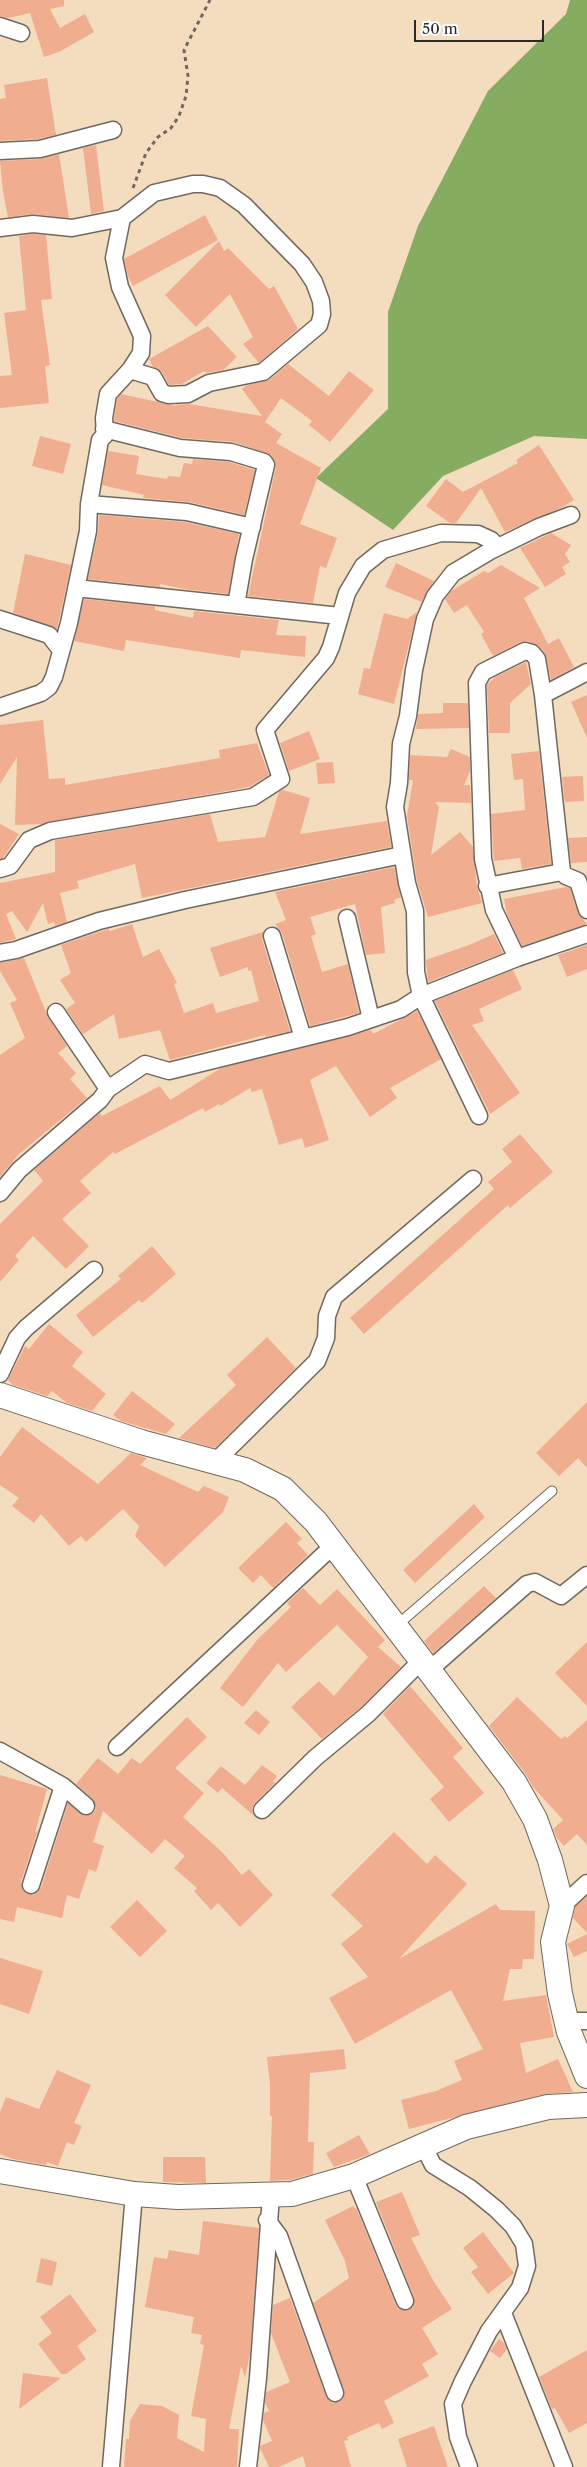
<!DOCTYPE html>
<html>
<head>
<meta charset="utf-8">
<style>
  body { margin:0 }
  #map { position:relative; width:587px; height:2467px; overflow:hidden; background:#f4dcbf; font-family:"Libre Caslon Text",serif }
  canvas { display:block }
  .scale { position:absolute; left:414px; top:20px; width:130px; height:22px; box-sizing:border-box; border:2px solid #2b2b2b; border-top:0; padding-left:6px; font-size:15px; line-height:18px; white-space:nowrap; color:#2b2b2b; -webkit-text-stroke:4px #fff; paint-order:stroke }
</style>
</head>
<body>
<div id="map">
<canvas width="587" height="2467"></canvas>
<div class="scale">50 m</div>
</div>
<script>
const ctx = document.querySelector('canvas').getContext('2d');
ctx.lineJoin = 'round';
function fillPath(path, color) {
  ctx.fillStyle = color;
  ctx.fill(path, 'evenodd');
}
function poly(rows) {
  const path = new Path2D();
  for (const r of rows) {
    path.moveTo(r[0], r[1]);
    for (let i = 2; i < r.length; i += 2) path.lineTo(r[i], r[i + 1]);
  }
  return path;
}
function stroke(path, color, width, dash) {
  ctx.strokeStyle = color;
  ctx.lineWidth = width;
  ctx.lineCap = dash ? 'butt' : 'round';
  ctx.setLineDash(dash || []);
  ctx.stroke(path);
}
fillPath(poly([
  [570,0,587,0,587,439,534,436,443,476,393,530,316,478,388,409,388,312,418,226,488,91,566,14]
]), '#86ac61');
fillPath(poly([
  [0,0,64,0,64,6,50,9,60,28,85,14,94,32,61,51,44,57,30,13,8,18,0,16],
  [47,78,56,135,38,139,0,141,0,99,6,98,4,85],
  [96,145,104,211,91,214,83,148],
  [59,154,69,218,34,214,8,217,3,192,0,161,40,159],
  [205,215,218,240,133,286,128,276,124,259],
  [33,234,46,235,52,299,41,300,50,365,45,366,49,403,0,408,0,376,12,375,4,313,26,310,19,236],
  [219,241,224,251,228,248,269,289,274,286,298,329,259,363,243,344,253,337,230,294,196,327,165,295],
  [208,326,237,357,223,370,206,373,204,371,182,384,169,385,162,372,153,367,149,359],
  [288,364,329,396,349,371,374,390,330,442,309,425,312,421,281,398,265,422,282,434,276,443,321,468,300,524,337,538,326,568,320,566,313,603,248,596,276,467,272,456,234,442,182,438,114,421,117,399,121,394,176,406,175,405,189,404,262,416,242,389,247,385,269,380],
  [40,436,71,444,63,474,32,466],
  [539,445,574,500,563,507,505,532,481,488,456,523,450,523,426,506,446,479,463,492,518,463,516,460],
  [108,451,139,456,136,474,167,479,168,476,180,477,184,463,192,464,193,459,229,462,255,470,244,515,189,502,143,498,144,495,102,485],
  [99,515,185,522,239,534,228,594,184,589,160,584,160,587,88,579,98,533],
  [551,533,571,545,565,554,570,562,562,567,566,574,545,587,520,548],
  [25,554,71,565,57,629,13,613],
  [396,563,434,581,422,602,385,587],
  [501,565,540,588,524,598,548,644,559,638,574,667,551,680,545,653,539,646,528,641,521,642,493,656,481,634,484,632,467,605,454,613,445,599,451,591,484,571,488,573],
  [84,599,155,606,155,610,193,618,194,611,279,620,276,635,306,636,305,657,241,650,240,658,126,640,124,651,74,641],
  [417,612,394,704,358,694,364,668,370,669,384,613,407,619],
  [526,662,531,684,510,703,510,733,489,733,487,685,495,677],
  [587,695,587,738,571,702],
  [443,703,468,703,469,728,416,729,418,714,443,713],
  [43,720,49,779,65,778,65,785,220,758,219,750,257,743,269,775,249,787,42,824,15,825,17,757,0,784,0,725],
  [309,731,320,759,289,771,280,743],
  [451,749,470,757,470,771,464,785,470,785,471,803,435,802,439,807,431,855,460,832,473,847,477,887,482,903,428,917,417,881,407,816,413,780,409,780,410,755,447,757],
  [539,751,551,864,522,869,520,858,494,861,491,814,525,810,523,779,514,780,511,754],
  [333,762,335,783,318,784,316,763],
  [583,776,584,801,565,802,562,777],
  [283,790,310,798,300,834,387,821,391,847,142,898,135,864,77,881,79,888,60,893,67,922,55,926,54,922,48,924,43,903,27,932,12,911,6,914,16,939,0,943,0,883,55,872,55,840,210,814,218,842,265,837,279,792],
  [0,824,19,834,4,857,0,859],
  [587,837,587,862,571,863,568,838],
  [394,867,401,897,394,900,395,903,381,907,385,953,366,955,355,904,310,917,316,934,311,936,322,972,348,964,359,1013,310,1026,282,933,275,924,286,920,275,892],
  [566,887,570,888,578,913,587,924,522,946,507,914,504,899],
  [132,924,143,957,159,949,177,983,174,984,184,1013,213,1003,216,1013,259,1001,251,970,248,971,248,967,220,977,210,948,263,932,262,939,290,1031,266,1037,265,1035,170,1060,160,1030,119,1039,114,1014,83,1034,66,1009,75,1003,60,980,71,973,61,945,102,931,109,929,110,931],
  [494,934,503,953,428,982,426,960,469,945],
  [587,945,587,969,567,977,558,955],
  [24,958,48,1017,67,1046,58,1053,76,1073,70,1079,87,1098,19,1154,0,1177,0,1055,25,1038,10,1003,17,1000,0,971,0,963],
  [513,970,522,989,479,1009,484,1021,472,1025,520,1093,490,1114,435,1001],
  [417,1011,441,1059,390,1088,397,1098,370,1117,336,1066,310,1080,329,1140,305,1148,302,1138,279,1145,262,1089,252,1092,250,1088,220,1106,219,1104,205,1112,203,1108,115,1154,113,1152,80,1181,91,1193,62,1219,89,1246,66,1269,33,1236,15,1256,19,1260,0,1282,0,1224,43,1181,34,1170,100,1113,102,1116,160,1086,170,1100,221,1068,371,1030,373,1034],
  [520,1134,553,1172,510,1208,508,1205,364,1334,350,1318,494,1189,488,1182,512,1162,502,1149],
  [152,1246,176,1274,142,1303,139,1300,93,1337,76,1315,121,1279,118,1276],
  [49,1324,83,1352,72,1366,106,1394,92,1411,67,1403,52,1391,47,1396,13,1385,8,1380,25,1346,29,1349],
  [267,1337,296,1368,215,1448,179,1438,236,1385,227,1375],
  [132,1391,175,1424,166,1434,121,1421,113,1415],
  [587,1402,587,1468,578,1458,559,1476,536,1453],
  [22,1427,98,1484,131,1453,147,1458,140,1465,198,1492,204,1486,229,1497,223,1512,165,1567,135,1536,139,1526,123,1509,86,1542,81,1536,69,1546,41,1514,34,1523,12,1506,19,1498,0,1485,0,1457],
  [474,1504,485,1517,415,1583,403,1570],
  [286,1522,302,1539,297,1543,308,1555,273,1588,261,1575,253,1583,238,1568],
  [484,1586,496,1598,433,1653,424,1641],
  [303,1588,320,1605,337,1589,385,1640,378,1647,401,1667,361,1707,322,1739,291,1707,319,1681,334,1696,368,1657,337,1625,286,1672,278,1663,243,1707,220,1688,257,1640,291,1607,287,1603],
  [587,1642,587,1706,555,1673],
  [410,1686,463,1748,453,1757,484,1793,449,1822,430,1799,444,1787,383,1714],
  [517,1697,561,1739,565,1736,567,1738,587,1720,587,1845,577,1834,564,1846,557,1838,553,1829,563,1820,533,1787,525,1773,489,1726],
  [256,1710,270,1722,259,1735,244,1723],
  [187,1717,207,1737,175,1768,204,1793,183,1817,222,1852,242,1875,249,1869,273,1895,240,1927,218,1903,211,1910,194,1891,197,1888,174,1868,185,1856,165,1839,152,1854,103,1811,93,1842,104,1846,96,1872,89,1869,79,1899,67,1895,62,1918,17,1907,14,1922,0,1919,0,1775,47,1789,35,1833,38,1830,21,1882,24,1892,34,1895,41,1888,68,1803,85,1816,93,1813,96,1808,93,1799,76,1784,98,1758,118,1774,132,1758,140,1764],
  [262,1765,277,1776,273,1781,275,1783,255,1803,252,1808,253,1815,222,1788,218,1793,206,1783,221,1766,245,1785],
  [394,1832,427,1864,435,1855,467,1884,399,1959,496,1904,500,1910,535,1911,534,1959,523,1959,522,1969,510,1969,503,2001,546,1995,554,2037,520,2043,526,2073,558,2059,573,2092,545,2094,409,2129,401,2100,436,2091,462,2080,454,2061,483,2049,451,1990,355,2044,329,1998,368,1977,341,1944,363,1926,331,1895],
  [587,1897,587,1933,573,1918,575,1907],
  [137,1900,167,1931,140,1957,110,1927],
  [587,1934,587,1951,574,1957,567,1944],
  [0,1958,43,1971,29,2014,0,2004],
  [344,2049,346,2069,310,2073,308,2142,314,2142,313,2174,290,2180,270,2181,272,2116,270,2116,270,2084,267,2057],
  [57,2070,91,2085,74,2123,82,2126,74,2145,67,2142,58,2166,47,2162,46,2165,13,2159,0,2154,0,2112,6,2097,39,2109],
  [359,2135,370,2154,334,2167,326,2153],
  [163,2157,205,2157,206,2183,163,2182],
  [402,2192,420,2235,411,2238,434,2282,452,2309,422,2328,438,2354,422,2364,429,2376,384,2401,394,2423,382,2429,379,2423,347,2437,348,2440,344,2441,351,2467,306,2467,303,2456,279,2467,269,2467,260,2448,260,2446,272,2441,263,2420,264,2413,269,2411,265,2402,266,2392,290,2382,271,2333,273,2305,290,2298,326,2396,333,2403,342,2400,344,2390,313,2303,349,2278,345,2261,325,2220,353,2206,357,2210,396,2305,399,2309,408,2310,413,2307,414,2297,376,2202],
  [203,2221,259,2228,250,2354,245,2377,241,2366,229,2429,239,2429,237,2467,124,2467,126,2439,129,2439,130,2421,140,2404,162,2406,179,2415,177,2438,204,2452,206,2419,191,2416,204,2345,200,2344,202,2335,191,2333,194,2317,145,2307,154,2257,167,2259,169,2250,199,2255],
  [483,2232,514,2273,488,2294,471,2272,478,2267,463,2248],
  [41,2258,57,2262,52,2286,36,2282],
  [70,2294,97,2331,77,2346,86,2359,66,2374,61,2374,38,2344,52,2333,40,2317],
  [499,2339,504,2343,507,2349,500,2358,490,2351],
  [587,2350,587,2423,569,2433,555,2408,552,2409,539,2377],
  [23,2373,61,2378,19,2409],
  [434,2426,448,2467,407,2467,398,2439]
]), '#f1ad90');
const lane = poly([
  [395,1627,552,1491]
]);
const street = poly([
  [0,26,21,33],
  [0,151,40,149,113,130],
  [0,228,33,224,72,228,122,218,154,193,193,184,203,184,220,188,244,205,302,264,314,282,321,301,322,314,319,325,263,372,209,383,188,394,169,395,162,393,153,377,130,370],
  [104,429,180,448,231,452,264,462,266,465,244,559,236,605],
  [89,504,187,512,252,527],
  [76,588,340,616],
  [0,619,49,635,60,649],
  [543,695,587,672],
  [0,707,41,693,49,687,54,677,69,623,88,531,89,504,100,440,105,435,104,418,108,394,130,370,141,353,142,336,120,287,114,258,122,218],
  [0,869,10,866,29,840,50,831,253,797,281,779,265,730,326,658,331,647,347,593,363,566,383,550,441,533,478,534,491,540,498,547],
  [487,886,562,872],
  [347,918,371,1019],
  [272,936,303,1038],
  [0,953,16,950,99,921,185,900,402,855],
  [517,958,494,910,483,859,477,683,483,672,525,651,532,653,537,659,543,695,562,872,566,876,578,881,587,910],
  [56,1012,108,1089],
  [479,1116,421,996,517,958,587,934],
  [0,1193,19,1170,100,1100,108,1089,145,1064,169,1071,348,1027,401,1009,421,996,416,972,415,911,407,883,395,807,399,783,401,744,408,716,414,670,425,619,435,596,453,573,490,551,539,527,571,515],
  [0,1374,17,1338,26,1328,94,1270],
  [215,1462,317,1361,326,1338,327,1316,334,1297,473,1179],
  [428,1671,527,1584,535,1582,561,1596,587,1575],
  [117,1747,334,1545],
  [0,1751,63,1786,86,1806],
  [262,1810,315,1758,368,1714,421,1661],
  [31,1885,63,1786],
  [562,1906,587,1883],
  [566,2021,587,2021],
  [423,2145,433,2165,470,2188,496,2209,513,2226,524,2244,527,2266,520,2288,489,2331,463,2381,453,2404,458,2437,469,2467],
  [354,2176,405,2301],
  [267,2220,279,2236,335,2393],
  [503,2313,564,2467],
  [111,2467,134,2194],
  [248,2467,258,2378,271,2195]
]);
const secondary = poly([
  [0,1395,141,1442,245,1470,283,1489,316,1522,514,1782,535,1819,550,1860,562,1906,553,1942,560,1994,569,2032,587,2076],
  [0,2171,134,2194,178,2197,292,2194,354,2176,466,2127,548,2107,587,2105]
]);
stroke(lane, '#71695f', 11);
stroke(street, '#71695f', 19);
stroke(secondary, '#71695f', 26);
stroke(poly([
  [133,188,146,153,158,137,171,128,179,116,186,96,188,76,184,50,210,0]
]), '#71695f', 3, [4, 4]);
stroke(lane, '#fff', 9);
stroke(street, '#fff', 16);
stroke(secondary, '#fff', 24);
</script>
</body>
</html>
